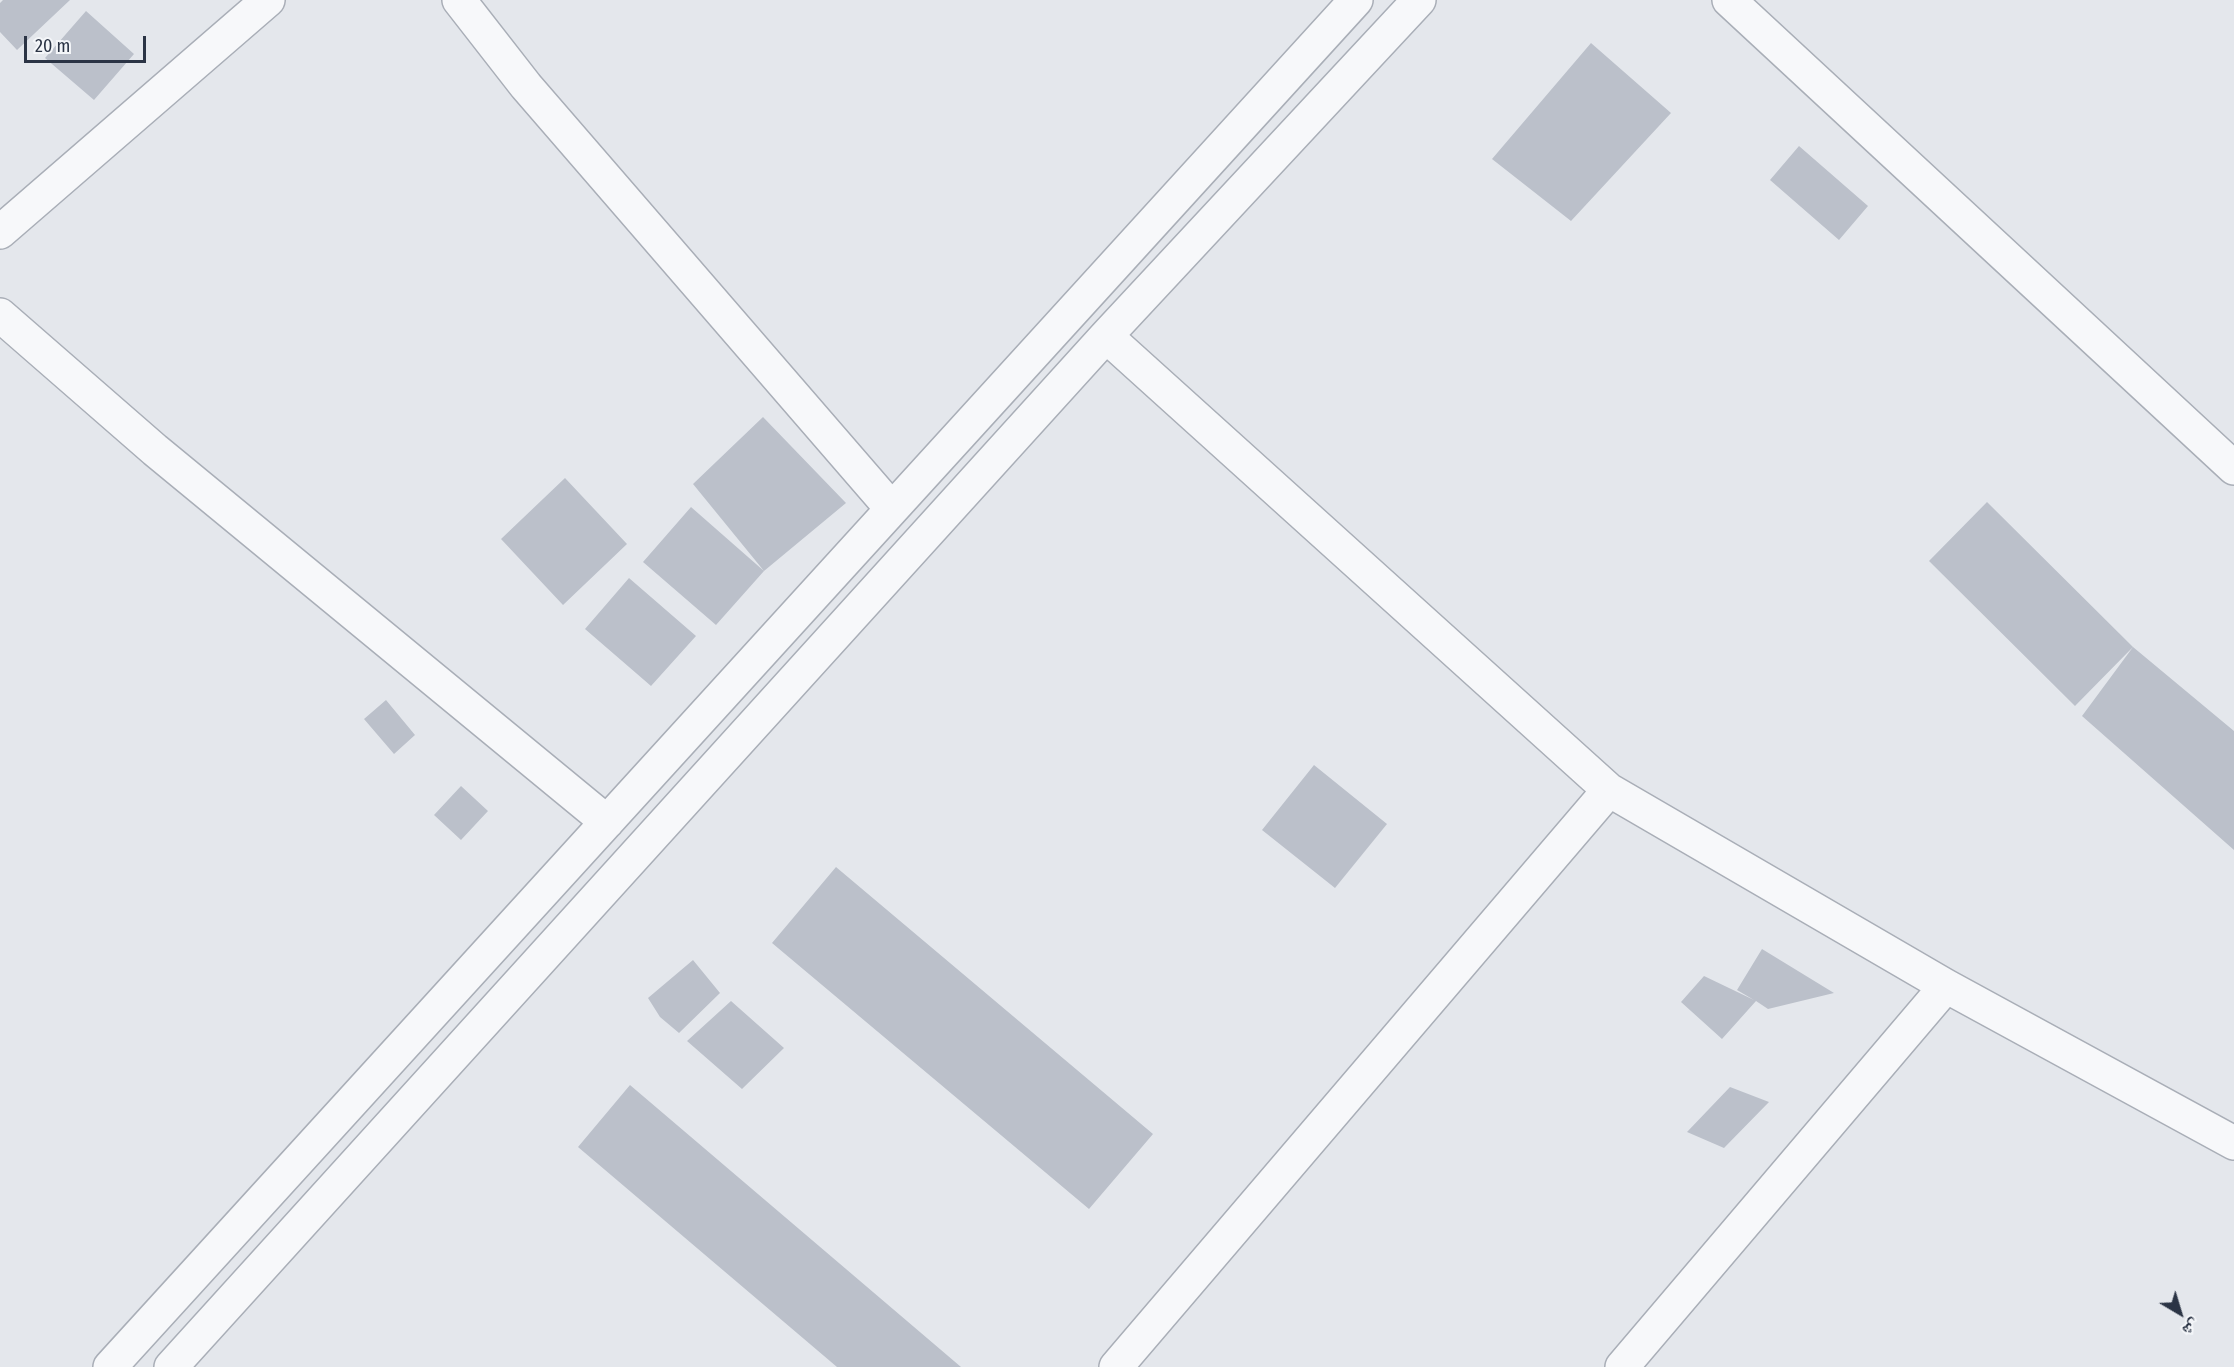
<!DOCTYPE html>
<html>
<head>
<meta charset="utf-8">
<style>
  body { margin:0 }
  #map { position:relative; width:2234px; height:1367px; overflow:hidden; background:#e4e7ec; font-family:"Fira Sans Condensed","Noto Naskh Arabic",sans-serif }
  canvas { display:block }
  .north { position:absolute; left:2150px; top:1283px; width:60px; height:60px; -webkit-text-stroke:4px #f4f6f9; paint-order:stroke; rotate:142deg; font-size:16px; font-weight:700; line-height:24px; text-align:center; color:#2b3445 }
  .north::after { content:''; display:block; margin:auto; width:21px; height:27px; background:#2b3445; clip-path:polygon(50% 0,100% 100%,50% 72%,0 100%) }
  .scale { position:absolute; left:24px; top:36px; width:122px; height:27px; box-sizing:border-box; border:3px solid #2b3445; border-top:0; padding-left:8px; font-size:18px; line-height:21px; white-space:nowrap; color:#2b3445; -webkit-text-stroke:4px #f4f6f9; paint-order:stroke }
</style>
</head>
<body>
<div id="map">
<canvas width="2234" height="1367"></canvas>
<div class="north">ش</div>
<div class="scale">20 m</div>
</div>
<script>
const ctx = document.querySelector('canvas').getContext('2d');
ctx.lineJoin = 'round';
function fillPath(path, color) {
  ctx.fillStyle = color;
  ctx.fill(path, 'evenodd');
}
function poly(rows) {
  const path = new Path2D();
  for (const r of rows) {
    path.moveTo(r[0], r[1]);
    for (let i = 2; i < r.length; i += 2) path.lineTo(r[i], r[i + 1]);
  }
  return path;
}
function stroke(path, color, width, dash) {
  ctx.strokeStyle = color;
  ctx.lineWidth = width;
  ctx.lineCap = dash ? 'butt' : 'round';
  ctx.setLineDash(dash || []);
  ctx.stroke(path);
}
fillPath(poly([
  [3,0,70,0,17,50,0,32,0,3],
  [86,11,134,54,94,100,45,58],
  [1591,43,1671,113,1571,221,1492,159],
  [1799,146,1868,206,1839,240,1770,180],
  [763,417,846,503,764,571,693,484],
  [565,478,627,544,563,605,501,539],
  [1987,502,2133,647,2075,706,1929,561],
  [691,507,764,571,716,625,643,562],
  [629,578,696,636,651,686,585,629],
  [2133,647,2234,731,2234,850,2082,716],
  [386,700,415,735,394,754,364,719],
  [1314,765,1387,824,1335,888,1262,830],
  [461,786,488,811,461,840,434,815],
  [836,867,1153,1134,1089,1209,772,943],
  [1762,949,1834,993,1768,1009,1756,1001,1722,1039,1681,1002,1704,976,1754,1000,1737,990],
  [693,960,720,993,679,1033,660,1017,648,998],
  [731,1001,784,1048,742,1089,687,1041],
  [630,1085,961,1367,837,1367,578,1147],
  [1730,1087,1769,1102,1724,1148,1687,1132]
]), '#bbc0ca');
const minor = poly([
  [459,0,526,86,892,509],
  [1729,0,2234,468],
  [0,232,268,0],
  [0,315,155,450,607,822],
  [1106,336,1609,790,1946,986,2234,1143],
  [110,1367,1356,0],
  [171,1367,1106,336,1419,0],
  [1116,1367,1609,790],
  [1622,1367,1946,986]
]);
stroke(minor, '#a9aeb7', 36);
stroke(minor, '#f7f8fa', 33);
</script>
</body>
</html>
